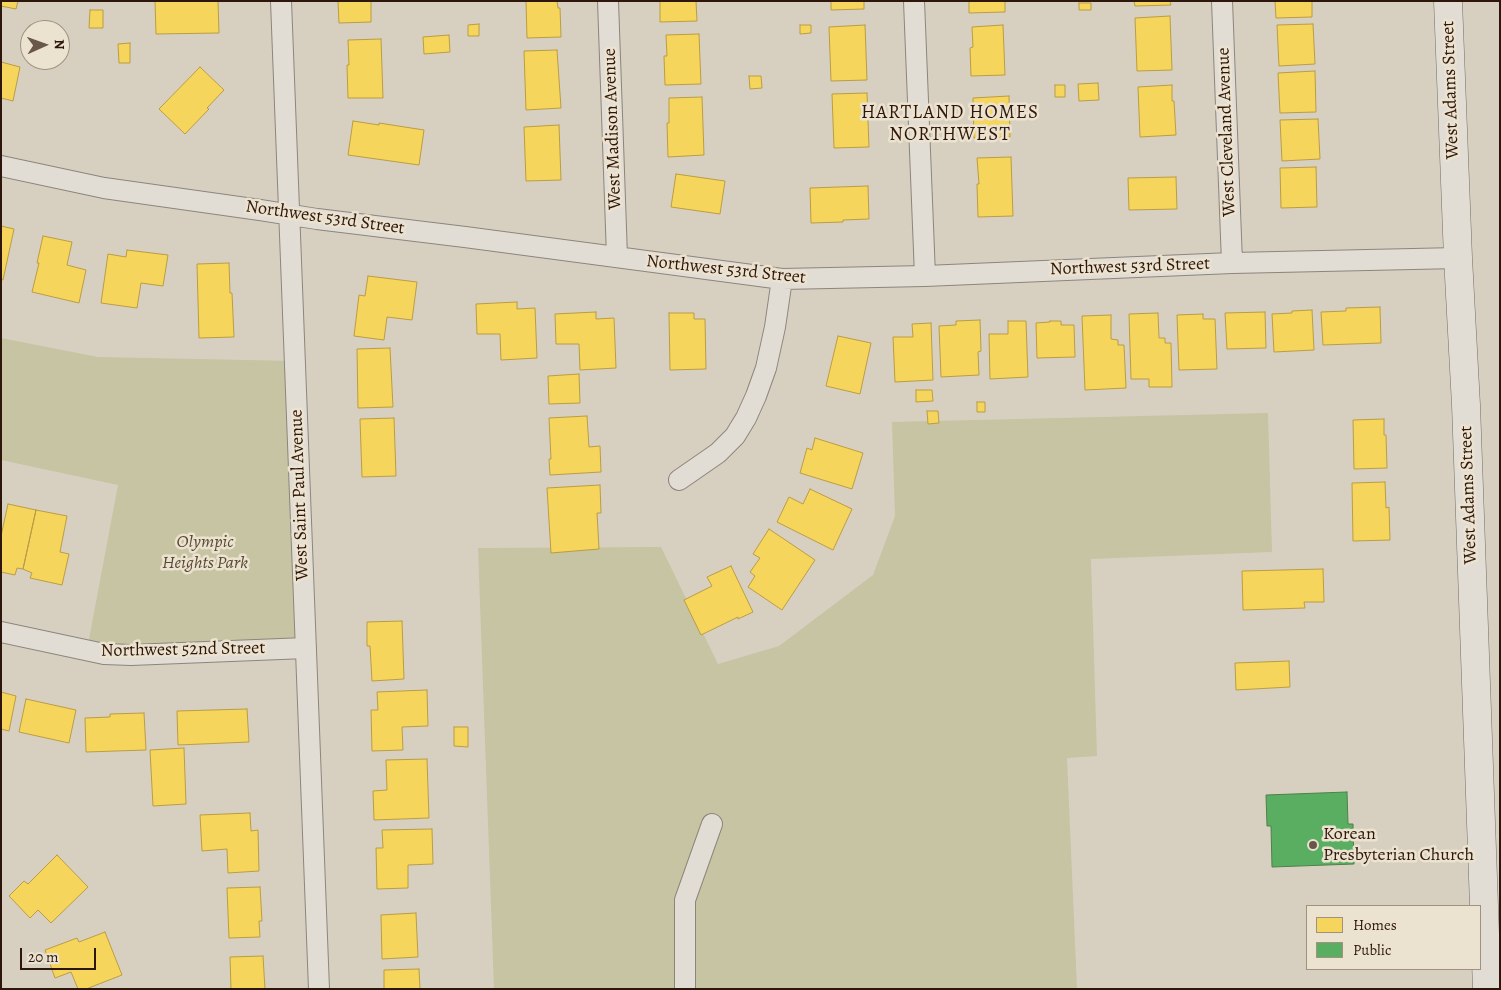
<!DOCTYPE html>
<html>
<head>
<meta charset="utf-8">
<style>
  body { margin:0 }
  #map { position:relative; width:1501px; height:990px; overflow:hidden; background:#d7d0c1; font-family:Alegreya,serif }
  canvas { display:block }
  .frame { position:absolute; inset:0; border:2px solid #2e170a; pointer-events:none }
  .legend { position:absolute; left:1306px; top:905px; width:175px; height:65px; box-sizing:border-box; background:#ece2d0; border:1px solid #a09181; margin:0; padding:6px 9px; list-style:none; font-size:15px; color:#2e170a }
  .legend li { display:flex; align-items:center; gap:10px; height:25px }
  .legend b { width:25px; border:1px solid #a09181 }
  .north { position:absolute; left:20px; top:20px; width:50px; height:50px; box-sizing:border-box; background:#ece2d0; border:1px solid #a09181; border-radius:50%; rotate:88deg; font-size:14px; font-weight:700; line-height:20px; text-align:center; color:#2e170a }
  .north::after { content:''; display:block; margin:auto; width:18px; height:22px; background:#69584a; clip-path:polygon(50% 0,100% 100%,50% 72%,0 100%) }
  .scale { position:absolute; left:20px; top:948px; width:76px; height:22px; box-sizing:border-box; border:2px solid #2e170a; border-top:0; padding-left:6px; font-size:15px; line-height:18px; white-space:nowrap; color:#2e170a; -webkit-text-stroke:4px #ece2d0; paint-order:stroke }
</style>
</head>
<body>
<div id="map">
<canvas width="1501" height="990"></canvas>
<div class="frame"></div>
<ul class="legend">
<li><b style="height:14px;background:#f6d55c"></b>Homes</li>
<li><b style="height:14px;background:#5aae61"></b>Public</li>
</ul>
<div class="north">N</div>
<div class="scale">20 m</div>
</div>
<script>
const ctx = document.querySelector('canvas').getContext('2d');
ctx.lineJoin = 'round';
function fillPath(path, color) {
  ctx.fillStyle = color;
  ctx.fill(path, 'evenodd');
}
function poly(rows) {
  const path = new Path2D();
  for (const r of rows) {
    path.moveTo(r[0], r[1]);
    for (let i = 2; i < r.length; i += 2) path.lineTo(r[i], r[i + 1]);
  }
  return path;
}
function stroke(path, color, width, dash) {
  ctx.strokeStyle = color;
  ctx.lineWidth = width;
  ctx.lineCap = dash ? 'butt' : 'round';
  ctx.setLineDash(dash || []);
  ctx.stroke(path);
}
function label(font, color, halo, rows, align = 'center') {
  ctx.font = font + ' Alegreya,serif';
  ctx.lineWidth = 5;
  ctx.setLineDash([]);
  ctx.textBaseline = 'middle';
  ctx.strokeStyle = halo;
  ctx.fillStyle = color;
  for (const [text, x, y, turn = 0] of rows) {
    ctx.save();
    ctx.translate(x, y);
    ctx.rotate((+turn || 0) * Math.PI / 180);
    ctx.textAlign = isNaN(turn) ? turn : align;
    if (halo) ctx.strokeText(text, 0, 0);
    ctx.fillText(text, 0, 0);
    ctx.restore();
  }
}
fillPath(poly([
  [1,338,98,357,295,361,306,648,87,650,118,485,1,460],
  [1268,413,1272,552,1091,559,1097,756,1067,758,1077,989,494,989,478,548,661,547,718,664,779,646,873,575,895,516,892,422]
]), '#c6c4a3');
const homes = poly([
  [1,1,18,1,16,9,1,6,1,1],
  [155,1,218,1,219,33,156,34,155,1],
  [338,1,371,1,371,22,339,23,338,1],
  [526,1,557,1,558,8,560,8,561,37,527,38,526,1],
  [660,1,696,1,697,21,660,22,660,1],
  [831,1,864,1,864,9,831,10,831,1],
  [969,1,1005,1,1005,12,969,13,969,1],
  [1134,1,1170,1,1171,5,1135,6,1134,1],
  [1275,1,1312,1,1312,17,1276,18,1275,1],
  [1079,3,1091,3,1091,10,1079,10,1079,3],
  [90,10,103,10,103,28,89,28,90,10],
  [1170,16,1172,70,1137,71,1135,18,1170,16],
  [479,24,479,36,468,36,468,25,479,24],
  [1313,24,1315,64,1279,66,1277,25,1313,24],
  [800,25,811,25,811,33,800,34,800,25],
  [865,25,867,80,831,81,829,27,865,25],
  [1003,25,1005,75,971,76,970,48,973,47,972,27,1003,25],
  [699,34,701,84,665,85,664,56,667,56,666,35,699,34],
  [449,35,450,52,424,54,423,37,449,35],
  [381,39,383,98,348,98,347,65,349,65,348,40,381,39],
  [130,43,130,63,119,63,118,44,130,43],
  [557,50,561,108,526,110,524,51,557,50],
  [1,62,20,67,13,101,1,98,1,62],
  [200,67,224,90,207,108,209,109,185,134,159,109,200,67],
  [1315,71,1316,112,1280,113,1278,73,1315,71],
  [749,76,761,76,762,88,750,89,749,76],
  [1098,83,1099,100,1079,101,1078,84,1098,83],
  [1055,85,1065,85,1065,97,1055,97,1055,85],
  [1172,85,1172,101,1174,101,1176,135,1140,137,1138,87,1172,85],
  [867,93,869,147,834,148,832,94,867,93],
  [1009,96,1010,137,974,138,973,98,1009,96],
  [702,97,704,155,668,157,667,123,669,123,669,98,702,97],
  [1318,119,1320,159,1282,161,1280,120,1318,119],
  [353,121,379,125,379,123,424,130,419,165,348,155,353,121],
  [559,125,561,180,526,181,524,127,559,125],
  [1011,157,1013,216,978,217,977,184,979,184,977,158,1011,157],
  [1316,167,1317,207,1281,208,1280,168,1316,167],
  [676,174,725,181,720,214,671,207,676,174],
  [1176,177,1177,209,1129,210,1128,178,1176,177],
  [868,186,869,219,843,220,843,222,811,223,810,188,868,186],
  [1,226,14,229,3,280,1,279,1,226],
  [43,236,72,242,67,265,86,270,79,303,32,292,39,263,37,263,43,236],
  [127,250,168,255,163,286,141,283,137,308,101,303,108,254,126,257,127,250],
  [229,263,230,293,232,293,234,337,199,338,197,264,229,263],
  [368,276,417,282,412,320,387,317,384,340,354,336,359,295,365,296,368,276],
  [517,302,517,309,535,308,537,358,501,360,500,334,477,334,476,304,517,302],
  [1380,307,1381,343,1323,345,1321,312,1346,311,1346,308,1380,307],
  [1312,310,1314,350,1274,352,1272,314,1292,313,1292,311,1312,310],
  [596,312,596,319,614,318,616,368,580,370,579,344,556,344,555,314,596,312],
  [1265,312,1266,348,1227,349,1225,313,1265,312],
  [669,313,694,313,694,319,705,319,706,369,670,370,669,313],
  [1158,313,1159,338,1165,338,1165,343,1171,343,1172,387,1149,387,1149,379,1131,379,1129,314,1158,313],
  [1203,314,1203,319,1215,319,1217,369,1179,370,1177,315,1203,314],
  [1111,315,1111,339,1118,340,1118,345,1124,345,1126,388,1085,390,1082,316,1111,315],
  [980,320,981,351,978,352,979,375,941,377,939,326,956,325,956,321,980,320],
  [1008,321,1026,321,1028,377,990,379,989,334,1008,334,1008,321],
  [1050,321,1061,321,1061,325,1074,325,1075,357,1037,358,1036,323,1050,322,1050,321],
  [931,323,933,380,895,382,893,337,913,337,912,324,931,323],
  [838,336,871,343,860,394,826,386,838,336],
  [390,348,393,407,358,408,357,349,390,348],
  [579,374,580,403,549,404,548,376,579,374],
  [916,390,932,390,933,401,916,402,916,390],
  [977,402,985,402,985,412,977,412,977,402],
  [927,411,938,411,939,423,928,424,927,411],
  [587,416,589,447,600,446,601,472,550,475,549,459,551,459,549,418,587,416],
  [394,418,396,476,362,477,360,419,394,418],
  [1384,419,1384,435,1386,435,1387,468,1354,469,1353,420,1384,419],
  [815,438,863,453,852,489,800,473,807,448,812,450,815,438],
  [1385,482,1386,508,1389,507,1390,540,1353,541,1352,483,1385,482],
  [600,485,601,513,597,513,599,549,551,553,547,488,600,485],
  [810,489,852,509,833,550,777,522,789,497,803,504,810,489],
  [8,504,36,510,23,569,17,568,15,575,1,572,1,536,8,504],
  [36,510,67,516,60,552,69,554,62,585,30,578,32,573,23,569,36,510],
  [769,529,815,560,782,610,748,587,755,576,750,572,760,558,753,554,769,529],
  [731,566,753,612,738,619,738,617,701,635,684,600,712,586,707,577,731,566],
  [1323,569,1324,602,1304,602,1305,608,1243,610,1242,571,1323,569],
  [402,621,404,679,372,681,370,646,367,646,367,622,402,621],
  [1289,661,1290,687,1236,690,1235,663,1289,661],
  [427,690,428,726,402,727,403,750,372,751,371,710,378,710,377,692,427,690],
  [1,692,16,696,9,731,1,729,1,692],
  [26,699,76,710,69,743,19,732,26,699],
  [247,709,249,742,178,745,177,711,247,709],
  [144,713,146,750,86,752,85,718,110,717,110,714,144,713],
  [454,727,468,727,468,747,454,746,454,727],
  [184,748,186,804,153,806,150,750,184,748],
  [427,759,429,818,374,820,373,791,387,790,386,760,427,759],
  [250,813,251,831,258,830,259,871,228,873,227,849,202,851,200,815,250,813],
  [432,829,433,864,408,865,408,888,377,889,376,848,383,848,382,830,432,829],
  [57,855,88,887,51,923,38,910,30,918,9,896,24,881,28,884,57,855],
  [260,887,262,921,259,921,260,937,229,938,227,888,260,887],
  [416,913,418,957,382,959,381,915,416,913],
  [105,932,122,975,86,989,78,989,71,972,55,978,45,950,77,938,79,942,105,932],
  [263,956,265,989,231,989,230,957,263,956],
  [419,969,420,989,384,989,384,970,419,969]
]);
fillPath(homes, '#f6d55c');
stroke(homes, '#ba9c43', 1);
const public = poly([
  [1347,792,1348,824,1353,824,1354,864,1272,867,1271,826,1267,826,1266,795,1347,792]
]);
fillPath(public, '#5aae61');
stroke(public, '#4d8147', 1);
const minor = poly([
  [281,1,319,989],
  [608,1,617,257],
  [914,1,925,276],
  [1222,1,1232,263],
  [1,166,104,188,260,210,317,219,465,237,782,279,925,276,1232,263,1458,258],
  [679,480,718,453,735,436,746,418,756,396,766,368,775,327,782,279],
  [1,632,104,654,131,655,306,648],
  [685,989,685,900,712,824]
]);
const secondary = poly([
  [1448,1,1458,258,1466,405,1487,989]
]);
stroke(minor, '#8c857b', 22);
stroke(secondary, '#736c63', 29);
stroke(minor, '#e1ddd5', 20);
stroke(secondary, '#e1ddd5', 28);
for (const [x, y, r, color] of [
  [1313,845,5,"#69584a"]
]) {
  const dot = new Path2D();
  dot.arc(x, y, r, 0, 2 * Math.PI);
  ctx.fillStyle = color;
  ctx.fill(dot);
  stroke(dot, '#ece2d0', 2);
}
label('18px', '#2e170a', '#ece2d0', [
  ["West Adams Street",1451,90,-92],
  ["West Madison Avenue",613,129,-92],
  ["West Cleveland Avenue",1227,132,-92],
  ["Northwest 53rd Street",325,218,8],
  ["Northwest 53rd Street",1130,267,-2],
  ["Northwest 53rd Street",726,270,6],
  ["West Saint Paul Avenue",300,495,-92],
  ["West Adams Street",1469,495,-92],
  ["Northwest 52nd Street",183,650,-1]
]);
label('italic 18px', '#574831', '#ece2d0', [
  ["Olympic",205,543],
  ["Heights Park",205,564]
]);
label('18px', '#2e170a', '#ece2d0', [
  ["Korean",1323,835],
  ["Presbyterian Church",1323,856]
], 'left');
ctx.letterSpacing = '1px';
label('19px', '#2e170a', '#ece2d0', [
  ["HARTLAND HOMES",950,113],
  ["NORTHWEST",950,135]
]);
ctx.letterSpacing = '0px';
</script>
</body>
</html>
